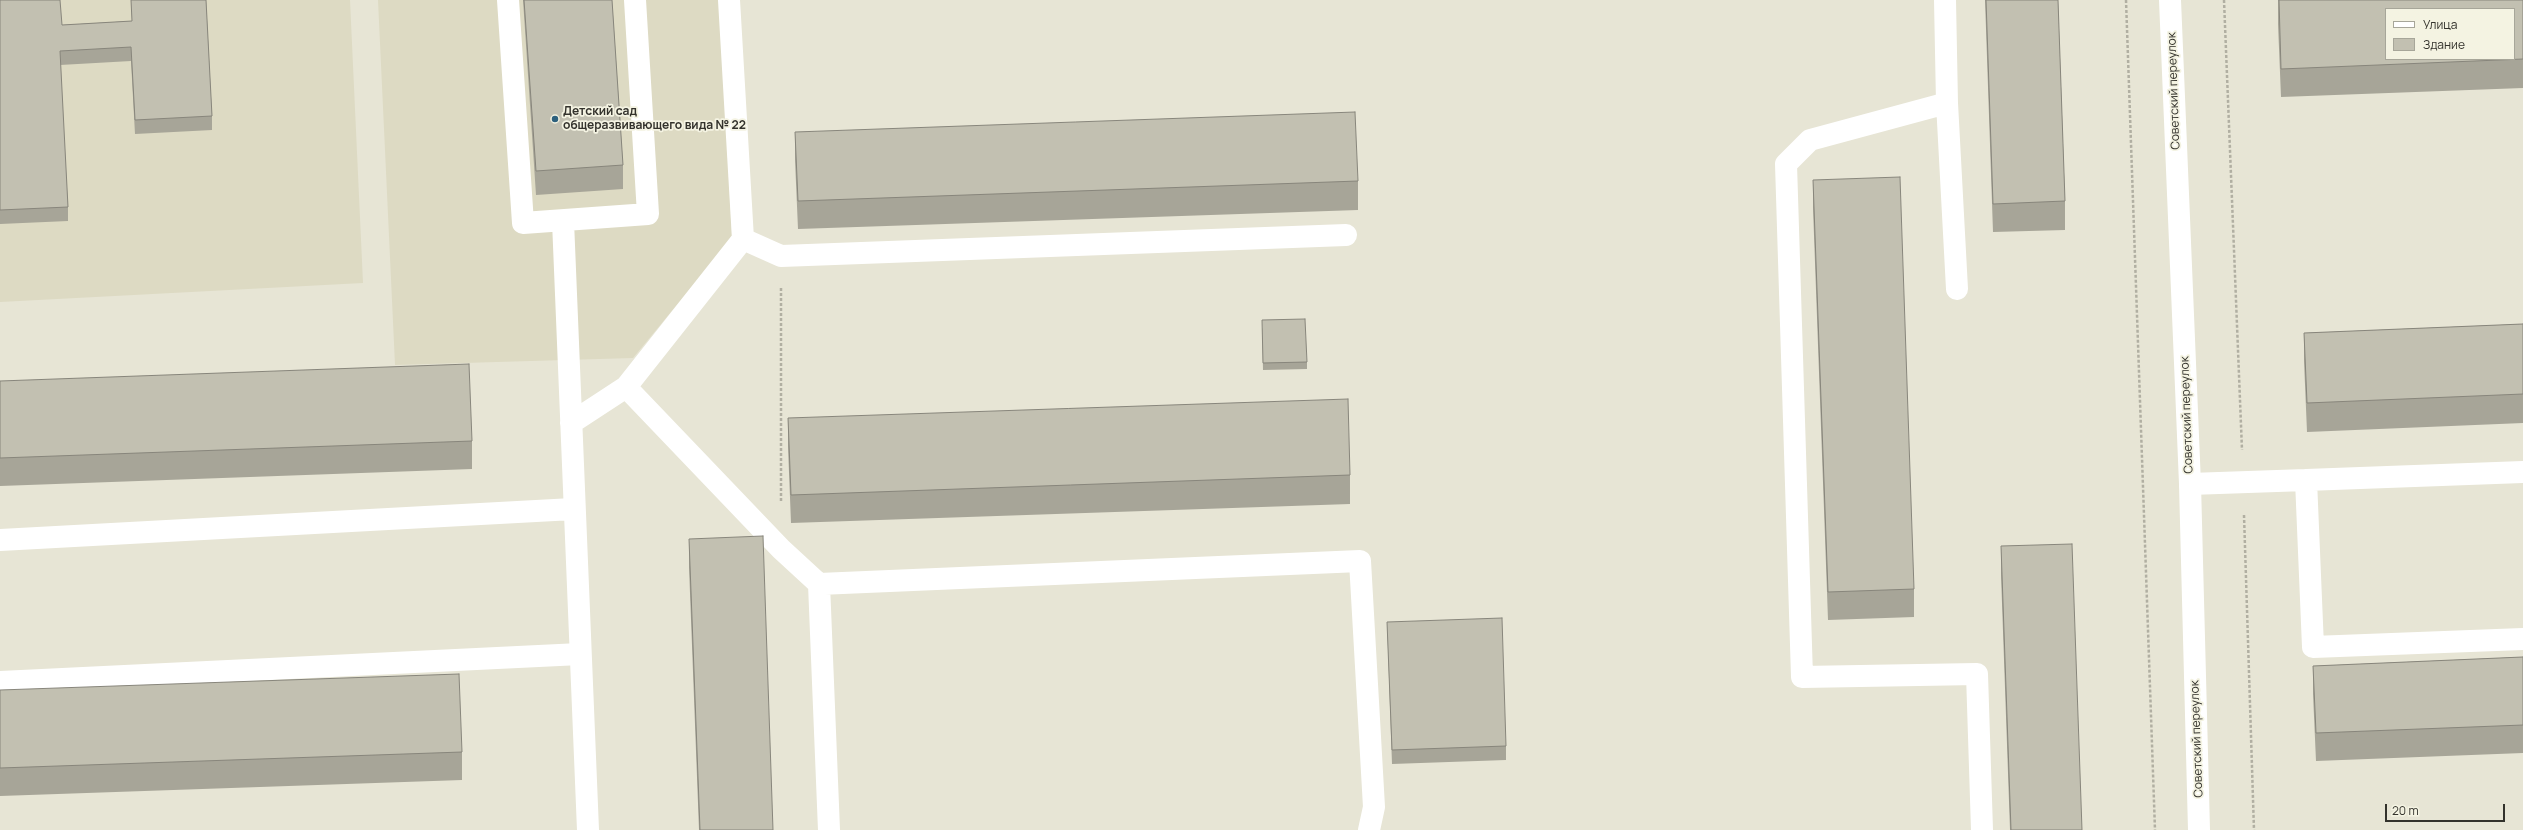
<!DOCTYPE html>
<html>
<head>
<meta charset="utf-8">
<style>
  body { margin:0 }
  #map { position:relative; width:2523px; height:830px; overflow:hidden; background:#e7e5d5; font-family:Manrope,sans-serif }
  canvas { display:block }
  .legend { position:absolute; left:2385px; top:8px; width:130px; height:52px; box-sizing:border-box; background:#f4f3e2; border:1px solid #a7a699; margin:0; padding:5px 7px; list-style:none; font-size:12px; color:#33322c }
  .legend li { display:flex; align-items:center; gap:8px; height:20px }
  .legend b { width:20px; border:1px solid #a7a699 }
  .scale { position:absolute; left:2385px; top:804px; width:120px; height:18px; box-sizing:border-box; border:2px solid #33322c; border-top:0; padding-left:5px; font-size:12px; line-height:14px; white-space:nowrap; color:#33322c; -webkit-text-stroke:3px #f4f3e2; paint-order:stroke }
</style>
</head>
<body>
<div id="map">
<canvas width="2523" height="830"></canvas>
<ul class="legend">
<li><b style="height:5px;background:#fff"></b>Улица</li>
<li><b style="height:11px;background:#c2c0b1"></b>Здание</li>
</ul>
<div class="scale">20 m</div>
</div>
<script>
const ctx = document.querySelector('canvas').getContext('2d');
ctx.lineJoin = 'round';
function fillPath(path, color) {
  ctx.fillStyle = color;
  ctx.fill(path, 'evenodd');
}
function poly(rows) {
  const path = new Path2D();
  for (const r of rows) {
    path.moveTo(r[0], r[1]);
    for (let i = 2; i < r.length; i += 2) path.lineTo(r[i], r[i + 1]);
  }
  return path;
}
function stroke(path, color, width, dash) {
  ctx.strokeStyle = color;
  ctx.lineWidth = width;
  ctx.lineCap = dash ? 'butt' : 'round';
  ctx.setLineDash(dash || []);
  ctx.stroke(path);
}
function label(font, color, halo, rows, align = 'center') {
  ctx.font = font + ' Manrope,sans-serif';
  ctx.lineWidth = 3.5;
  ctx.setLineDash([]);
  ctx.textBaseline = 'middle';
  ctx.strokeStyle = halo;
  ctx.fillStyle = color;
  for (const [text, x, y, turn = 0] of rows) {
    ctx.save();
    ctx.translate(x, y);
    ctx.rotate((+turn || 0) * Math.PI / 180);
    ctx.textAlign = isNaN(turn) ? turn : align;
    if (halo) ctx.strokeText(text, 0, 0);
    ctx.fillText(text, 0, 0);
    ctx.restore();
  }
}
fillPath(poly([
  [0,0,350,0,363,283,0,302],
  [378,0,720,0,732,238,633,358,395,365]
]), '#dddac3');
stroke(poly([
  [2126,0,2155,830],
  [2224,0,2242,450],
  [781,288,781,501],
  [2244,515,2254,830]
]), '#b1afa2', 2.5, [3, 2]);
stroke(poly([
  [508,0,523,223,648,214,635,0],
  [1945,0,1947,103,1957,289],
  [1947,103,1810,140,1786,164,1802,677,1977,674,1982,830],
  [563,221,588,830],
  [743,239,781,256,1346,235],
  [626,387,781,549,819,584],
  [571,423,626,387,743,239,729,0],
  [2306,480,2523,472],
  [2190,484,2306,480,2313,647,2523,639],
  [0,540,573,509],
  [0,682,580,654],
  [829,830,819,584,1360,561,1374,807,1369,830]
]), '#fff', 22);
stroke(poly([
  [2170,0,2190,484,2199,830]
]), '#fff', 22);
fillPath(poly([
  [0,0,62,25,132,21,131,0,206,0,212,116,212,130,135,134,131,61,60,65,68,207,68,221,0,224],
  [523,0,612,0,623,165,623,189,536,195],
  [1985,0,2058,0,2065,201,2065,230,1993,232],
  [2278,0,2523,0,2523,88,2281,97,2278,24],
  [795,132,1358,181,1358,210,798,229,795,160],
  [1813,180,1914,589,1914,617,1828,620,1813,208],
  [2523,324,2523,423,2307,432,2304,361,2304,333],
  [1262,328,1307,362,1307,369,1263,370],
  [0,381,472,441,472,469,0,486],
  [788,418,1350,475,1350,504,791,523,788,447],
  [689,539,773,830,699,830,689,567],
  [2001,546,2082,830,2010,830,2001,575],
  [1387,622,1506,746,1506,760,1392,764],
  [2523,657,2523,753,2316,761,2313,694,2313,666],
  [0,690,462,752,462,780,0,796]
]), '#a7a598');
const building = poly([
  [0,0,60,0,62,25,132,21,131,0,206,0,212,116,135,120,131,47,60,51,68,207,0,210,0,0],
  [524,0,612,0,623,165,536,171,524,0],
  [1986,0,2058,0,2065,201,1993,204,1986,0],
  [2279,0,2523,0,2523,59,2281,69,2279,0],
  [2386,9,2514,9,2514,59,2386,59,2386,9],
  [1355,112,1358,181,798,201,795,132,1355,112],
  [1900,177,1914,589,1828,592,1813,180,1900,177],
  [1305,319,1307,362,1263,363,1262,320,1305,319],
  [2523,324,2523,394,2307,403,2304,333,2523,324],
  [469,364,472,441,0,458,0,381,469,364],
  [1348,399,1350,475,791,495,788,418,1348,399],
  [763,536,773,830,700,830,689,539,763,536],
  [2072,544,2082,830,2011,830,2001,546,2072,544],
  [1502,618,1506,746,1392,750,1387,622,1502,618],
  [2523,657,2523,725,2316,733,2313,666,2523,657],
  [459,674,462,752,0,768,0,690,459,674]
]);
fillPath(building, '#c2c0b1');
stroke(building, '#88867c', 1);
for (const [x, y, r, color] of [
  [555,119,4,"#2d607d"]
]) {
  const dot = new Path2D();
  dot.arc(x, y, r, 0, 2 * Math.PI);
  ctx.fillStyle = color;
  ctx.fill(dot);
  stroke(dot, '#f4f3e2', 1.5);
}
label('12px', '#33322c', '#f4f3e2', [
  ["Советский переулок",2174,91,-92],
  ["Советский переулок",2187,415,-92],
  ["Советский переулок",2197,739,-92]
]);
label('bold 12px', '#33322c', '#f4f3e2', [
  ["Детский сад",563,112],
  ["общеразвивающего вида № 22",563,126]
], 'left');
</script>
</body>
</html>
